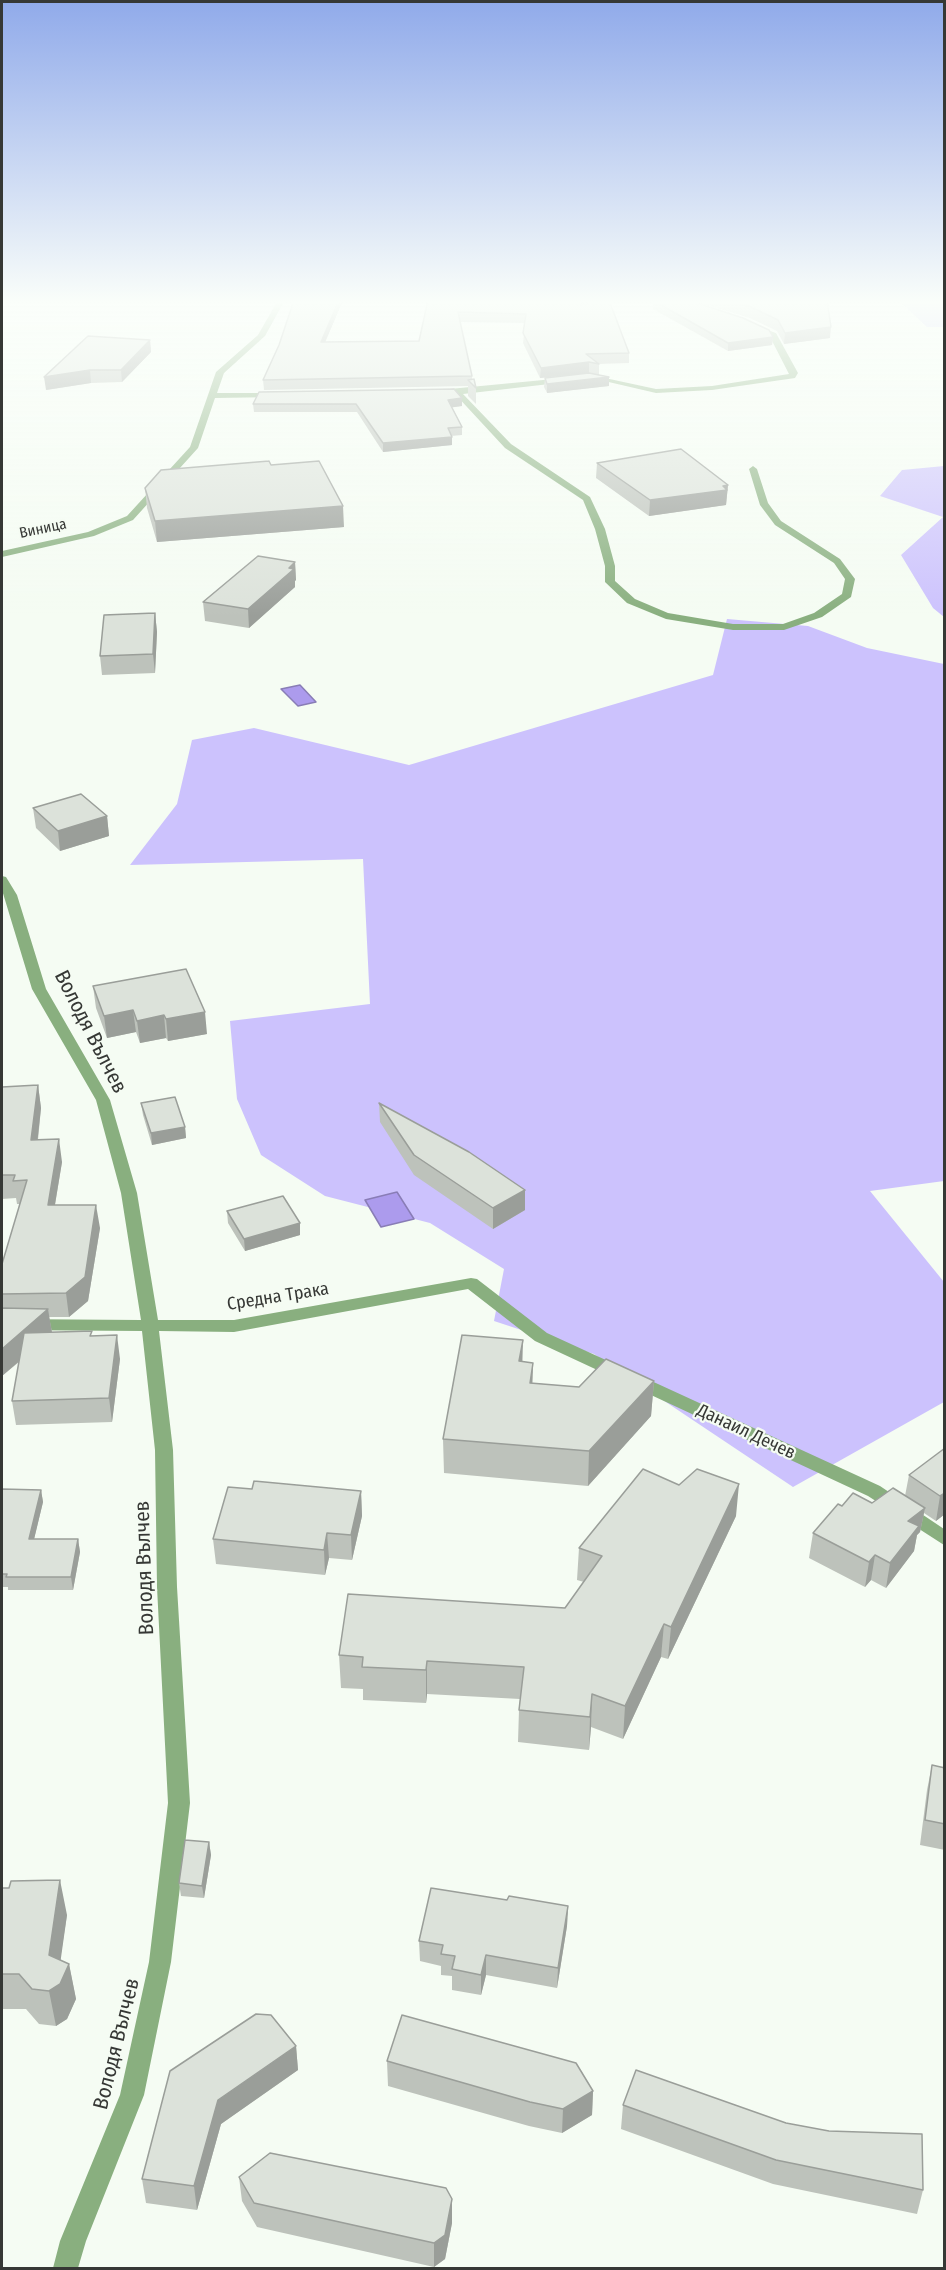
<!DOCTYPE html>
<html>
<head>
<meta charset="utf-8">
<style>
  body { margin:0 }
  #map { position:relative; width:946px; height:2270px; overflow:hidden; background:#f5fcf3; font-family:"Fira Sans Condensed",sans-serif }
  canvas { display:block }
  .frame { position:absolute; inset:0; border:3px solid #363835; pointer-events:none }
</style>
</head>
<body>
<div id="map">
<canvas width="946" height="2270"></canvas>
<div class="frame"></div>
</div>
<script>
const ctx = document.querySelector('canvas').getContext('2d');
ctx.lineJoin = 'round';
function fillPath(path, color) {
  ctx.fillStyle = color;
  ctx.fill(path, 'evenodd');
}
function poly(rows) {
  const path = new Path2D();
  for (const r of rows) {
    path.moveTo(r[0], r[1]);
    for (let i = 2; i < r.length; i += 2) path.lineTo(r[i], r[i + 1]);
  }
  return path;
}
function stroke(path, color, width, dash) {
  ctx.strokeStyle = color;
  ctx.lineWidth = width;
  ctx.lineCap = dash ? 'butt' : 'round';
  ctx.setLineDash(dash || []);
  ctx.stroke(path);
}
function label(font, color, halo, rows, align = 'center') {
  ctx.font = font + ' "Fira Sans Condensed",sans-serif';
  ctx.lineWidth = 4.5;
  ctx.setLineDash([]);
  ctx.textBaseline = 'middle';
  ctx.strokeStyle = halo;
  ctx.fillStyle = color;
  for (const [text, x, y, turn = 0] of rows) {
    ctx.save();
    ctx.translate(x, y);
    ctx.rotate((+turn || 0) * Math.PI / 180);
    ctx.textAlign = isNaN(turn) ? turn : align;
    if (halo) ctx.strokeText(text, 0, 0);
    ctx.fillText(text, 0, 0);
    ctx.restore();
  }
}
fillPath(poly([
  [898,300,944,300,944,327,927,327],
  [944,466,944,617,933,608,901,555,943,517,880,496,902,470],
  [727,619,808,626,867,648,944,664,944,1181,870,1191,944,1282,944,1402,793,1487,594,1354,494,1321,504,1269,430,1223,325,1196,261,1155,237,1099,230,1021,370,1004,363,859,130,865,177,804,192,740,254,728,409,765,713,675]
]), '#ccc2fd');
const water = poly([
  [300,685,316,702,298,706,281,689,300,685],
  [397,1192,414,1219,381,1227,365,1200,397,1192]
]);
fillPath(water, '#ac9bed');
stroke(water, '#897db6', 1.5);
fillPath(poly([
  [278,300,285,300,265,336,224,373,217,393,280,393,280,397,215,398,198,448,133,520,94,536,2,557,2,551,88,532,127,516,190,447,216,372,258,335,278,300],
  [750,324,776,333,798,373,795,378,712,390,656,393,587,377,591,375,656,389,712,386,789,374,770,337,750,328,750,324],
  [564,378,568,380,567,382,463,394,511,444,590,497,605,529,615,566,615,581,635,599,668,613,733,624,783,624,814,613,842,594,845,579,834,563,775,525,760,505,749,469,753,466,757,469,768,503,781,521,840,559,855,579,851,597,822,617,784,630,733,630,666,619,627,603,605,582,605,566,595,529,583,500,505,448,455,394,439,394,435,392,439,390,564,378],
  [2,876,6,877,17,895,46,989,110,1100,137,1193,158,1320,234,1320,471,1278,477,1279,547,1333,880,1486,944,1529,944,1545,868,1496,535,1341,468,1289,234,1332,159,1331,173,1450,177,1587,190,1803,171,1962,144,2095,86,2241,78,2268,53,2268,60,2241,120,2095,149,1962,168,1803,157,1587,155,1450,142,1331,2,1330,2,1319,141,1320,121,1193,96,1100,32,989,2,890,2,876]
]), '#89af7f');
fillPath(poly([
  [294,300,343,300,325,342,419,341,428,300,581,305,629,353,629,363,598,364,599,364,599,375,589,373,540,378,523,343,525,323,460,322,472,376,472,379,476,388,476,404,468,396,468,386,264,390,263,380,279,345],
  [694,300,827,300,830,338,784,344,777,331,750,318,694,301],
  [654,301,773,337,772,345,728,351,653,309],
  [150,340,151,352,122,382,91,383,46,390],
  [609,377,609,386,547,393,544,387,545,378],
  [259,392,462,406,452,407,462,427,462,435,451,436,452,445,383,452,357,412,254,412,253,404],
  [597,463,728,485,726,505,649,516,596,478],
  [271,465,344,527,157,542,147,508,145,488],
  [295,562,296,580,295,581,295,587,249,628,205,621,203,602],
  [155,613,157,632,155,673,102,675,100,656],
  [33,808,107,816,109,836,60,851,36,828],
  [93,986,207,1034,168,1041,166,1038,140,1043,136,1032,107,1038,96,1008],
  [38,1085,41,1108,38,1140,62,1162,55,1205,100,1228,88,1301,69,1317,49,1317,52,1332,92,1336,120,1359,112,1422,16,1425,12,1401,19,1362,2,1376,2,1264,20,1204,17,1204,16,1198,2,1199,2,1087],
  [141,1103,185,1127,186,1138,152,1145,143,1115],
  [379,1103,525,1210,493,1229,414,1175,380,1122],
  [227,1211,300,1235,245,1251,228,1223],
  [522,1362,533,1363,532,1383,579,1387,654,1381,651,1416,588,1486,444,1473,443,1439],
  [945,1448,945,1514,936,1521,924,1513,920,1532,917,1535,914,1551,886,1588,871,1580,865,1587,809,1558,813,1533,842,1506,872,1503,905,1496,909,1475],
  [2,1489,41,1490,43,1502,34,1539,78,1539,80,1552,73,1590,8,1590,8,1587,2,1587],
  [252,1489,361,1491,362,1516,352,1560,329,1558,325,1575,216,1564,213,1539],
  [736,1516,668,1659,661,1657,623,1739,591,1727,589,1750,518,1742,519,1710,520,1699,427,1694,426,1703,363,1700,363,1689,341,1688,339,1655,565,1608,584,1582,577,1580,579,1548],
  [932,1765,945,1768,945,1850,920,1845,927,1790],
  [209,1842,211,1855,204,1898,181,1896,179,1883],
  [2,1888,67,1915,60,1960,69,1964,76,1999,67,2019,56,2026,39,2024,26,2009,2,2009],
  [507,1900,568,1906,567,1926,557,1988,486,1975,481,1995,452,1990,452,1976,441,1975,441,1966,420,1961,419,1941],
  [296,2046,298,2070,221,2124,197,2210,146,2203,142,2179],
  [387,2061,593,2091,592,2115,562,2133,529,2126,388,2086],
  [623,2105,923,2190,917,2214,773,2184,621,2129],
  [239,2177,452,2199,452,2223,445,2259,434,2267,257,2227,242,2201]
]), '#bdc2bb');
fillPath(poly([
  [339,300,343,300,321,352,321,342],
  [831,327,830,338,784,344,785,333],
  [773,337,772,345,728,351,728,343],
  [150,340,151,352,122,382,121,370],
  [589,362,589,373,540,378,541,368],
  [90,370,91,383,46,390,44,377],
  [609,377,609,386,547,393,547,384],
  [462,398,462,406,448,408,448,400],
  [452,437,452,445,383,452,383,443],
  [728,485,726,505,649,516,650,500],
  [343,506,344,527,157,542,155,521],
  [295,562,296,580,295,581,295,587,249,628,248,609],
  [155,613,157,632,155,673,153,654],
  [107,816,109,836,60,851,58,831],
  [133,1010,136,1032,107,1038,104,1016],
  [205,1012,207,1034,168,1041,166,1019],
  [164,1015,166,1038,140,1043,137,1021],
  [38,1085,41,1108,35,1163,31,1140],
  [185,1127,186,1138,152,1145,151,1133],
  [59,1139,62,1162,51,1228,48,1205],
  [525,1190,525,1210,493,1229,493,1208],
  [96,1205,100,1228,88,1301,69,1317,66,1293],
  [300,1223,300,1235,245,1251,244,1239],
  [48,1309,52,1333,2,1376,2,1349],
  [117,1335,120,1359,112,1422,109,1398],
  [523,1340,522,1375,519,1361],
  [533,1363,532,1397,530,1383],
  [654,1381,651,1416,588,1486,589,1451],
  [739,1484,736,1516,668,1659,671,1627],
  [41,1490,43,1502,31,1552,29,1539],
  [361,1491,362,1516,352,1560,351,1535],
  [945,1493,945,1514,936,1521,940,1496],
  [925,1508,920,1532,917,1535,914,1551,886,1588,890,1563,908,1521],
  [327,1533,329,1558,325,1575,324,1550],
  [78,1539,80,1552,73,1590,71,1577],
  [875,1555,871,1580,865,1587,869,1562],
  [664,1624,661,1657,623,1739,625,1706],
  [427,1661,427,1694,426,1703,426,1670],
  [592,1694,591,1727,589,1750,590,1717],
  [209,1842,211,1855,204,1898,202,1886],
  [60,1880,67,1915,57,1986,69,1964,76,1999,67,2019,56,2026,49,1991,49,1955],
  [568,1906,567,1926,557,1988,558,1968],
  [486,1955,486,1975,481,1995,481,1975],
  [296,2046,298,2070,221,2124,197,2210,194,2186,218,2100],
  [593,2091,592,2115,562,2133,563,2109],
  [452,2199,452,2223,445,2259,434,2267,434,2243]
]), '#9a9e99');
const building = poly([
  [294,300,339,300,321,342,419,341,428,300,581,300,581,305,599,300,609,300,629,353,586,354,599,364,589,362,541,368,523,333,526,314,458,312,472,376,263,380,279,345,294,300],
  [662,300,688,300,743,318,769,330,773,337,728,343,654,301,662,300],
  [725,300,827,300,831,327,785,333,778,320,751,307,725,300],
  [88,336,150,340,121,370,90,370,44,377,88,336],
  [589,373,609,377,547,384,545,378,589,373],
  [474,379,476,388,468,380,474,379],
  [454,389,462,398,448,400,462,427,448,428,452,437,383,443,356,404,253,404,259,392,454,389],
  [681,449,728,485,723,486,727,490,650,500,597,463,681,449],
  [269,461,271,465,319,461,343,506,155,521,145,488,161,470,269,461],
  [258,556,295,562,289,568,294,569,248,609,203,602,258,556],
  [155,613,153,654,100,656,104,615,155,613],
  [81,794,107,816,58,831,33,808,81,794],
  [186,969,205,1012,166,1019,164,1015,137,1021,133,1010,104,1016,93,986,186,969],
  [38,1085,31,1140,59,1139,48,1205,96,1205,85,1277,66,1293,2,1294,2,1264,27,1180,13,1181,15,1175,2,1175,2,1087,38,1085],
  [175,1097,185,1127,151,1133,141,1103,175,1097],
  [379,1103,469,1152,525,1190,493,1208,414,1155,379,1103],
  [283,1196,300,1223,244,1239,227,1211,283,1196],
  [2,1308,48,1309,2,1349,2,1308],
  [92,1331,90,1336,117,1335,109,1398,12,1401,24,1333,92,1331],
  [462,1335,523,1340,519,1361,533,1363,530,1383,579,1387,606,1359,654,1381,589,1451,443,1439,462,1335],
  [945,1448,945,1493,940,1496,909,1475,945,1448],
  [643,1469,679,1485,697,1469,739,1484,671,1627,664,1624,625,1706,592,1694,590,1717,519,1710,524,1667,427,1661,426,1670,362,1667,363,1657,339,1655,348,1594,565,1608,602,1556,579,1548,643,1469],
  [254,1481,361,1491,351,1535,327,1533,324,1550,213,1539,228,1487,252,1489,254,1481],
  [893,1488,925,1508,908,1521,919,1526,890,1563,875,1555,869,1562,813,1533,838,1504,842,1506,853,1493,872,1503,893,1488],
  [2,1489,41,1490,29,1539,78,1539,71,1577,6,1577,7,1574,2,1574,2,1489],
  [932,1765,945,1768,945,1824,925,1820,932,1765],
  [185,1840,209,1842,202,1886,179,1883,185,1840],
  [60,1880,49,1955,69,1964,60,1984,49,1991,32,1989,19,1974,2,1974,2,1888,9,1888,11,1881,60,1880],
  [431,1888,507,1900,509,1896,568,1906,558,1968,486,1955,481,1975,452,1969,455,1956,441,1954,443,1945,419,1941,431,1888],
  [256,2014,271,2015,296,2046,218,2100,194,2186,142,2179,170,2071,256,2014],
  [402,2015,576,2063,593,2091,563,2109,530,2102,387,2061,402,2015],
  [636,2070,786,2123,829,2131,922,2134,923,2190,776,2160,623,2105,636,2070],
  [270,2153,446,2188,452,2199,445,2235,434,2243,254,2203,239,2177,270,2153]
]);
fillPath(building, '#dce2da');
stroke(building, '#9a9e99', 1.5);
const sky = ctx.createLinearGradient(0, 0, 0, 617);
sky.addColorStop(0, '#90aaea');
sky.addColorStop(0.49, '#fafefa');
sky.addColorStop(1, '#fafefa00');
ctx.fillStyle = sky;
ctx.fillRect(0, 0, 946, 617);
label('15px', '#363835', '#f5fcf3', [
  ["Виница",43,529,-12]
]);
label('18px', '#363835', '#f5fcf3', [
  ["Средна Трака",278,1297,-9],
  ["Данаил Дечев",746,1432,25]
]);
label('21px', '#363835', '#f5fcf3', [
  ["Володя Вълчев",90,1032,63],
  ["Володя Вълчев",145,1568,-92],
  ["Володя Вълчев",117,2044,-76]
]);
</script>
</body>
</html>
